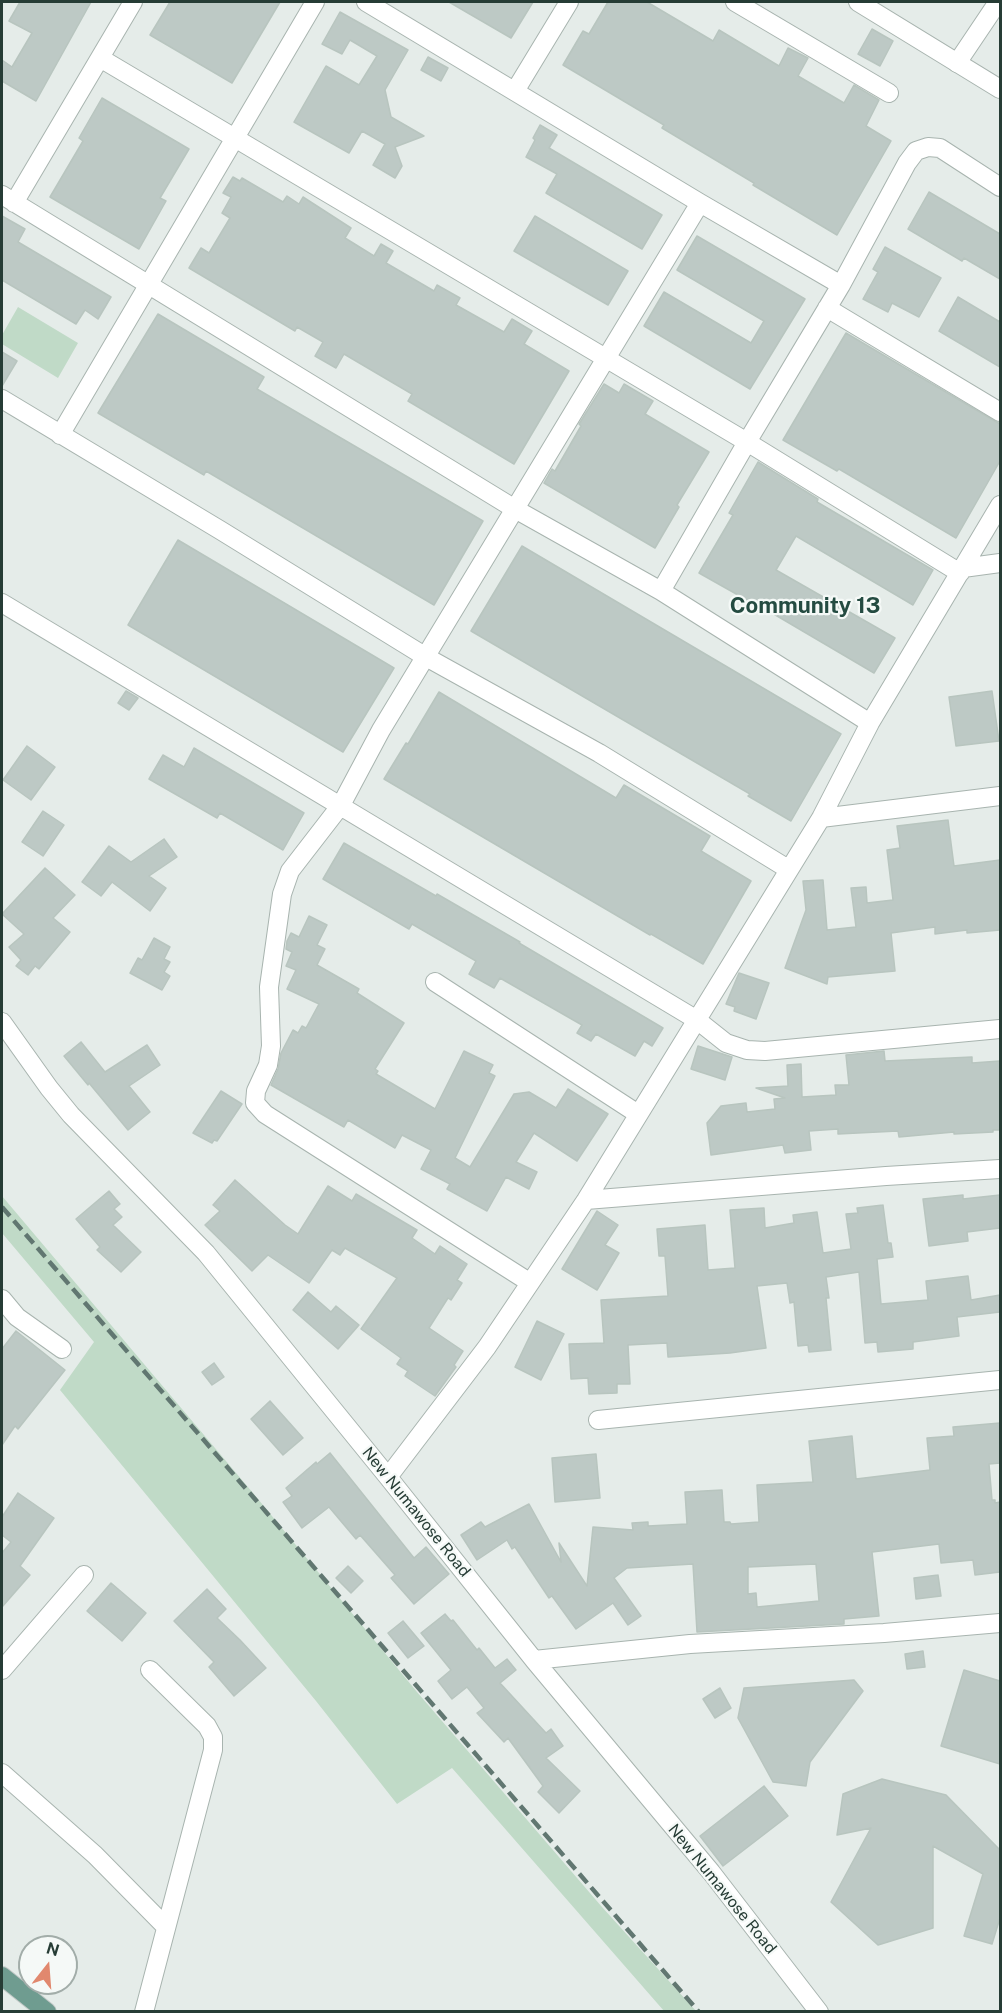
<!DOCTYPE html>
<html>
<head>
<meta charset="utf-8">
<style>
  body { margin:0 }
  #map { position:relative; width:1002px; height:2013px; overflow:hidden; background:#e5ece9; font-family:"Public Sans",sans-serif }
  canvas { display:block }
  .frame { position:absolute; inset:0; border:3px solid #263c35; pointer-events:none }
  .north { position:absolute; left:18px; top:1935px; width:60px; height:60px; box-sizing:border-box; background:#f5f9f7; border:2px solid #a2ada9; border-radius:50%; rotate:17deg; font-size:16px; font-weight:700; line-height:24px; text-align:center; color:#263c35 }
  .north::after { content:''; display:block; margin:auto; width:21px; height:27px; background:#e1886e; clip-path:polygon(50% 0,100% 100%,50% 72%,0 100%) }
</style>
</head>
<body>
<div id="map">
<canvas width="1002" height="2013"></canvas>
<div class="frame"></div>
<div class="north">N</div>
</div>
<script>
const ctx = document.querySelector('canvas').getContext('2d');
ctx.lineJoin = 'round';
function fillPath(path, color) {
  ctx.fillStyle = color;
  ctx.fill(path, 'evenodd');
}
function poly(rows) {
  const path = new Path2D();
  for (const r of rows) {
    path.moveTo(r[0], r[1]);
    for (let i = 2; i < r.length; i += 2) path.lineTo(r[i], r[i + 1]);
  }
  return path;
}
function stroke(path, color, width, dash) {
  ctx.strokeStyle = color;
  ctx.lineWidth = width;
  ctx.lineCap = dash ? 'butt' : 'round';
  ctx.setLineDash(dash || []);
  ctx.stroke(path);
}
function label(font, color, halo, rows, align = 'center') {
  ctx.font = font + ' "Public Sans",sans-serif';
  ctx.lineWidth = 4.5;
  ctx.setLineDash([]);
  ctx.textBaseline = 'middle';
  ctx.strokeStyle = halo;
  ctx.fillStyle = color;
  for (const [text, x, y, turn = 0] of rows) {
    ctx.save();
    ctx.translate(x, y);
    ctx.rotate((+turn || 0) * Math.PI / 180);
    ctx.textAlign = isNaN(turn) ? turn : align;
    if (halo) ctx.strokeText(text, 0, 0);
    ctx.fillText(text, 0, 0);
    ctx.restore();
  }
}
fillPath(poly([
  [18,307,78,343,58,378,2,344,2,335],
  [2,1196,253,1493,417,1692,602,1907,696,2011,664,2011,452,1768,397,1804,316,1701,60,1390,94,1342,2,1233]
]), '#c0dac7');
const building = poly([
  [20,2,91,2,36,101,2,81,2,60,12,67,32,33,9,21,20,2],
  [170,2,280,2,232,83,150,35,170,2],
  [449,2,533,2,511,38,449,2],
  [608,2,647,2,713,41,719,30,779,66,788,48,808,58,798,76,844,103,854,85,879,100,866,126,891,141,837,235,753,185,754,183,662,128,664,125,563,65,583,31,589,34,608,2],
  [340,12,408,50,385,90,391,117,424,136,395,147,402,166,395,178,373,165,385,144,362,131,349,153,294,122,326,66,359,85,377,56,350,40,342,54,322,44,340,12],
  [872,29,893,41,880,66,858,54,872,29],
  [428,57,448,68,441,81,421,70,428,57],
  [102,98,189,149,160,198,166,201,139,249,50,197,83,141,79,138,102,98],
  [540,125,557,135,549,148,662,215,642,249,546,193,557,174,526,157,535,140,533,138,540,125],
  [233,177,240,181,242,178,283,202,287,196,299,204,303,197,351,228,345,238,374,256,381,244,393,251,386,263,434,291,437,285,460,298,456,305,504,332,512,319,532,331,524,344,569,371,514,464,408,401,412,394,344,354,336,368,315,356,323,342,297,327,295,331,189,268,201,248,209,253,230,218,222,213,231,197,223,193,233,177],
  [929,192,1000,234,1000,279,964,258,962,261,908,229,929,192],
  [2,216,25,229,18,242,111,297,98,319,85,310,76,324,2,280,2,216],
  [535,216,628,271,608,305,514,251,535,216],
  [697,236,805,299,750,389,644,326,664,292,751,343,764,321,677,270,697,236],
  [885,247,941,278,919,317,892,303,888,312,863,299,878,272,873,269,885,247],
  [958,297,1000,322,1000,367,939,331,958,297],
  [158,314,264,377,257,389,483,521,434,605,206,471,204,475,98,413,158,314],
  [846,333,1000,424,1000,461,956,538,839,469,837,471,783,440,846,333],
  [2,352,17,361,2,386,2,352],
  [604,384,619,393,624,384,653,401,645,414,709,452,677,505,679,507,655,548,544,483,552,469,555,471,581,426,579,424,604,384],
  [758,462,818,499,817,502,933,570,913,605,796,536,776,570,895,638,874,673,755,603,754,604,699,573,733,515,729,513,758,462],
  [178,540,394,668,343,752,128,625,178,540],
  [522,546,841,734,791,821,748,796,750,794,471,631,522,546],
  [126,691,138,698,129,710,118,703,126,691],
  [992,691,999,741,956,746,949,697,992,691],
  [439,692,616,798,624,785,710,836,701,851,751,881,703,964,651,934,650,935,384,779,406,743,408,744,439,692],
  [27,746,55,767,31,800,3,780,27,746],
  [194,748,304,813,283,850,220,813,217,818,149,779,163,755,184,767,194,748],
  [43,811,64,825,43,856,22,842,43,811],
  [948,820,954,866,1000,860,1000,930,967,933,967,930,935,934,935,927,891,933,895,971,828,977,827,984,785,968,806,910,803,881,823,880,827,930,856,927,851,888,866,887,867,903,893,900,887,850,900,848,897,826,948,820],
  [164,839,177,857,149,876,166,888,150,911,112,882,101,896,82,882,109,846,131,862,164,839],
  [344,843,436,896,437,894,520,942,519,943,663,1028,652,1046,644,1041,635,1056,596,1034,591,1041,577,1033,582,1025,500,978,494,988,469,974,476,961,412,924,409,929,323,879,344,843],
  [45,868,75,895,53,918,70,932,39,969,35,966,28,975,16,966,21,960,9,947,24,934,2,914,45,868],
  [309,916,327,925,317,945,325,949,317,965,359,989,357,993,404,1023,375,1069,378,1071,376,1074,435,1109,464,1051,493,1065,489,1073,495,1076,455,1158,470,1167,514,1094,529,1092,556,1108,568,1089,608,1114,577,1161,534,1133,516,1162,537,1172,529,1189,506,1177,487,1211,447,1189,450,1184,421,1169,431,1150,402,1135,395,1148,348,1120,344,1127,271,1085,278,1069,281,1053,293,1030,298,1033,302,1026,306,1028,319,1004,287,989,296,970,286,966,292,952,286,949,287,941,291,933,299,937,309,916],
  [154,938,170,947,164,959,170,962,164,972,170,976,162,990,130,973,138,958,142,960,154,938],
  [739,973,769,983,756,1019,734,1011,735,1007,726,1004,739,973],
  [81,1042,105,1072,147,1045,160,1065,129,1086,150,1112,128,1130,89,1083,88,1085,64,1056,81,1042],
  [698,1046,732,1057,725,1080,691,1069,698,1046],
  [884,1051,885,1061,972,1057,972,1063,1000,1061,1000,1130,993,1130,993,1132,954,1134,954,1132,899,1137,898,1131,838,1134,838,1129,809,1131,811,1150,785,1153,783,1145,711,1155,707,1123,721,1106,746,1103,747,1112,775,1109,774,1099,785,1098,756,1088,788,1086,787,1065,801,1064,802,1097,836,1095,835,1085,849,1085,846,1055,884,1051],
  [221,1091,242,1104,217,1141,214,1140,212,1143,193,1133,221,1091],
  [235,1180,285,1225,298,1234,328,1186,352,1201,356,1194,417,1230,412,1238,435,1254,440,1246,467,1264,457,1280,462,1283,451,1300,448,1298,429,1328,463,1351,454,1365,456,1367,435,1396,405,1376,408,1371,397,1364,401,1358,361,1329,397,1278,345,1248,340,1255,332,1250,309,1283,268,1255,252,1271,205,1225,220,1211,213,1205,235,1180],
  [109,1191,120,1204,114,1209,122,1217,113,1225,141,1252,121,1272,97,1250,100,1247,76,1219,109,1191],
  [963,1195,963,1199,1000,1195,1000,1228,967,1232,968,1241,929,1246,923,1199,963,1195],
  [883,1205,888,1243,891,1243,893,1257,877,1259,881,1304,928,1300,926,1281,968,1276,971,1300,1000,1295,1000,1312,957,1317,959,1336,913,1342,913,1349,878,1352,877,1342,865,1343,859,1272,826,1277,829,1298,826,1298,831,1350,809,1352,808,1345,798,1346,794,1302,790,1303,787,1283,757,1286,766,1348,730,1353,668,1357,667,1343,628,1345,630,1384,617,1384,617,1393,589,1394,588,1378,571,1379,569,1344,604,1343,601,1300,668,1296,665,1256,659,1256,657,1229,705,1225,708,1270,735,1268,730,1210,764,1208,765,1228,794,1223,793,1215,817,1212,823,1253,851,1249,846,1214,858,1213,857,1208,883,1205],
  [597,1211,618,1225,605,1245,619,1253,597,1290,562,1269,597,1211],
  [308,1292,331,1312,336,1306,359,1325,338,1349,293,1310,308,1292],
  [537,1321,564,1334,541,1380,515,1367,537,1321],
  [16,1331,65,1370,18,1429,15,1426,2,1445,2,1349,16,1331],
  [214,1363,224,1377,212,1385,202,1372,214,1363],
  [270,1401,303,1438,283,1455,251,1419,270,1401],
  [1000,1423,1000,1463,989,1464,992,1500,995,1500,995,1503,1000,1502,1000,1572,975,1575,973,1560,941,1563,939,1544,872,1552,879,1616,844,1619,844,1624,697,1632,693,1564,627,1568,614,1578,641,1616,628,1625,613,1603,576,1629,552,1596,549,1598,515,1547,512,1549,507,1540,477,1560,461,1535,481,1522,485,1527,529,1504,561,1562,559,1543,587,1586,593,1527,633,1530,632,1523,648,1522,648,1526,687,1524,685,1492,722,1490,724,1522,730,1522,731,1524,759,1522,757,1485,813,1482,809,1441,852,1436,856,1479,930,1470,927,1438,954,1436,953,1427,1000,1423],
  [816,1564,819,1601,757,1607,756,1593,748,1594,748,1567,816,1564],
  [330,1453,414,1558,426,1547,449,1574,414,1604,391,1578,395,1575,360,1535,356,1539,329,1507,302,1528,283,1502,292,1496,286,1488,316,1462,317,1464,330,1453],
  [596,1454,600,1498,555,1502,552,1458,596,1454],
  [18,1493,54,1518,20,1566,30,1575,2,1607,2,1553,11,1542,2,1535,2,1517,18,1493],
  [348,1566,363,1581,351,1593,336,1578,348,1566],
  [938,1575,941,1596,916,1599,914,1578,938,1575],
  [111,1583,146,1613,122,1641,87,1611,111,1583],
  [207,1589,226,1609,217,1618,240,1640,266,1668,234,1696,209,1667,214,1662,174,1621,207,1589],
  [445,1614,451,1621,453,1620,477,1650,479,1648,495,1668,507,1659,516,1670,500,1683,546,1733,551,1729,563,1746,546,1758,580,1791,559,1813,538,1792,543,1786,508,1738,504,1742,477,1713,484,1708,467,1687,452,1699,438,1681,451,1670,421,1633,445,1614],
  [403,1621,424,1646,408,1658,388,1633,403,1621],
  [923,1651,925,1667,907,1669,905,1654,923,1651],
  [964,1670,1000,1681,1000,1764,941,1746,964,1670],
  [854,1680,863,1691,810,1762,806,1786,773,1782,738,1718,744,1688,854,1680],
  [720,1688,731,1708,715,1718,703,1699,720,1688],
  [882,1779,946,1795,1000,1850,1000,1918,992,1944,964,1936,983,1874,933,1846,933,1928,878,1945,831,1902,871,1828,837,1835,843,1794,882,1779],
  [764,1786,788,1816,723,1866,700,1836,764,1786]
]);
fillPath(building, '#bdc9c5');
stroke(building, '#b8c5bf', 1.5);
const minor = poly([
  [366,2,700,203,841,285],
  [735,2,889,93],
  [100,58,747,442,960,573],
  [957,63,998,2],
  [515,91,569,2],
  [2,195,515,509,661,591,870,723],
  [14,203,133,2],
  [827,308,1000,412],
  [2,399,220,530,426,657,599,753,788,869],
  [60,435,315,2],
  [963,568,1000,563],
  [661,591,747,442,841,285,907,163,916,151,928,147,940,148,1000,187],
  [2,603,697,1020,726,1043,747,1050,765,1051,1000,1029],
  [821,818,1000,796],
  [435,982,638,1114],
  [2,1022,49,1088,71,1115,206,1253,388,1477,534,1660,711,1872,819,2012],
  [586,1200,886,1176,1000,1169],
  [529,1282,265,1114,255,1103,256,1091,268,1065,271,1046,269,987,282,894,290,871,341,805,381,730,700,203],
  [2,1299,17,1317,62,1349],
  [598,1420,1000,1380],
  [388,1477,487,1347,586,1200,821,818,870,723,1000,505],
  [534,1660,690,1644,884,1633,1000,1623],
  [2,1670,84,1575],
  [2,1773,95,1855,166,1927],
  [144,2012,213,1750,213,1737,207,1726,150,1670]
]);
const tertiary = poly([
  [858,2,1000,89]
]);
const primary = poly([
  [2,1976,47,2012]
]);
stroke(minor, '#a8b4af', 20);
stroke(tertiary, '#a8b4af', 20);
stroke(primary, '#c2c8c6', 20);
stroke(minor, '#fff', 18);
stroke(tertiary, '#fff', 18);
stroke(primary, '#6f9c90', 18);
stroke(poly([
  [2,1207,699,2012]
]), '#617771', 4.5, [12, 6]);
label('16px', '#263c35', '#f5f9f7', [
  ["New Numawose Road",416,1512,51],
  ["New Numawose Road",722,1889,51]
]);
label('bold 22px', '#244b41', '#f5f9f7', [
  ["Community 13",805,606]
]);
</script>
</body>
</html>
